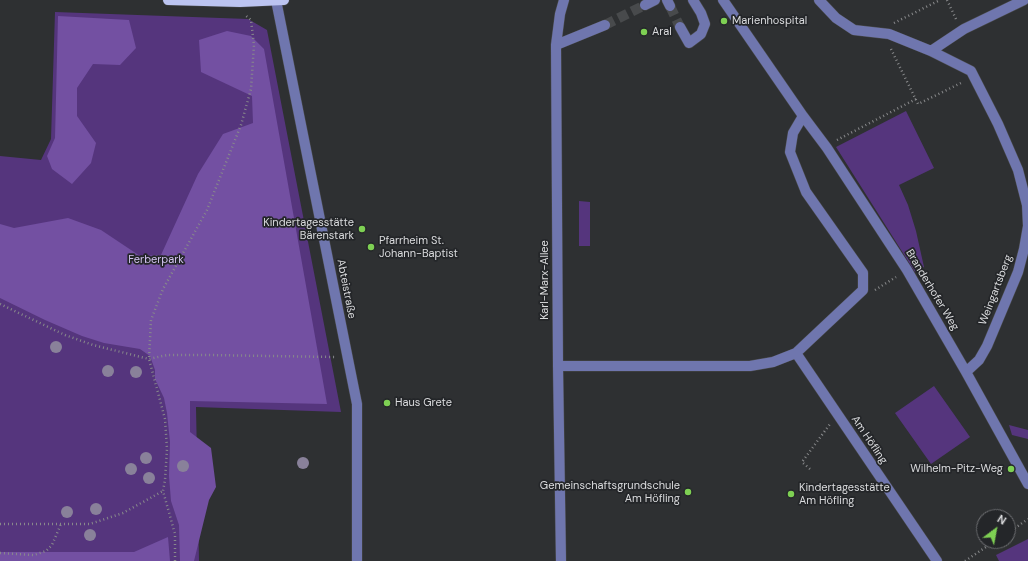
<!DOCTYPE html>
<html>
<head>
<meta charset="utf-8">
<style>
  body { margin:0 }
  #map { position:relative; width:1028px; height:561px; overflow:hidden; background:#2e3032; font-family:"DM Sans",sans-serif }
  canvas { display:block }
  .north { position:absolute; left:976px; top:509px; width:40px; height:40px; box-sizing:border-box; background:#242629; border:1px solid #6d6e71; border-radius:50%; rotate:32deg; font-size:11px; font-weight:700; line-height:16px; text-align:center; color:#dadbdd }
  .north::after { content:''; display:block; margin:auto; width:14px; height:18px; background:#7ed053; clip-path:polygon(50% 0,100% 100%,50% 72%,0 100%) }
</style>
</head>
<body>
<div id="map">
<canvas width="1028" height="561"></canvas>
<div class="north">N</div>
</div>
<script>
const ctx = document.querySelector('canvas').getContext('2d');
ctx.lineJoin = 'round';
function fillPath(path, color) {
  ctx.fillStyle = color;
  ctx.fill(path, 'evenodd');
}
function poly(rows) {
  const path = new Path2D();
  for (const r of rows) {
    path.moveTo(r[0], r[1]);
    for (let i = 2; i < r.length; i += 2) path.lineTo(r[i], r[i + 1]);
  }
  return path;
}
function stroke(path, color, width, dash) {
  ctx.strokeStyle = color;
  ctx.lineWidth = width;
  ctx.lineCap = dash ? 'butt' : 'round';
  ctx.setLineDash(dash || []);
  ctx.stroke(path);
}
function label(font, color, halo, rows, align = 'center') {
  ctx.font = font + ' "DM Sans",sans-serif';
  ctx.lineWidth = 3.5;
  ctx.setLineDash([]);
  ctx.textBaseline = 'middle';
  ctx.strokeStyle = halo;
  ctx.fillStyle = color;
  for (const [text, x, y, turn = 0] of rows) {
    ctx.save();
    ctx.translate(x, y);
    ctx.rotate((+turn || 0) * Math.PI / 180);
    ctx.textAlign = isNaN(turn) ? turn : align;
    if (halo) ctx.strokeText(text, 0, 0);
    ctx.fillText(text, 0, 0);
    ctx.restore();
  }
}
fillPath(poly([
  [55,12,248,19,267,30,341,412,196,407,199,561,0,561,0,156,41,160,51,139],
  [906,111,934,168,899,185,908,205,916,231,924,267,915,272,836,147],
  [579,201,590,202,590,246,579,246],
  [934,386,970,437,931,464,895,413],
  [1009,425,1028,430,1028,439,1012,435],
  [1028,539,1028,561,999,561,996,555]
]), '#55357d');
fillPath(poly([
  [58,16,129,20,136,48,120,65,93,64,77,88,77,116,96,143,91,163,72,184,52,169,47,156,55,138],
  [227,31,251,36,264,49,327,404,190,401,190,432,211,448,216,487,209,500,194,561,180,561,179,525,171,501,169,476,170,442,167,413,164,398,155,379,155,370,150,356,140,349,104,343,82,336,45,320,0,298,0,224,14,228,68,218,101,230,140,256,161,255,198,174,223,134,253,123,252,96,201,72,199,40],
  [168,537,170,561,0,561,0,552,134,552]
]), '#7350a2');
stroke(poly([
  [670,6,680,27],
  [605,25,645,5]
]), '#484a4c', 10, [10, 5]);
const minor = poly([
  [276,0,357,404,357,561],
  [667,0,670,6],
  [723,0,803,116,827,148,907,270,966,372,1028,484],
  [819,0,836,18,854,30,889,34,931,51,971,71,998,124,1018,170,1027,205,1028,226,1024,249,1018,272,987,346,979,360,966,372],
  [645,5,655,0],
  [680,27,689,43,701,34,705,24,701,13,693,0],
  [556,45,605,25],
  [931,51,964,29,1024,0],
  [796,353,937,561],
  [558,366,750,366,773,362,796,353,863,290,863,273,806,192,790,152,793,133,803,116],
  [561,561,558,366,556,45,560,14,564,0]
]);
const major = poly([
  [168,0,240,2,284,0]
]);
stroke(minor, '#4a4b4d', 11);
stroke(major, '#4a4b4d', 11);
stroke(poly([
  [947,0,956,19],
  [894,23,940,0],
  [891,49,918,104,963,82],
  [837,140,916,99],
  [875,290,896,277],
  [0,304,65,335,93,345,149,359,167,355,208,355,335,357],
  [810,469,802,462,830,424],
  [0,524,90,524,123,513,163,491],
  [1008,533,1028,519],
  [0,553,34,555,46,551,52,545,61,524],
  [175,561,175,534,163,491,165,480,167,449,165,419,149,359,151,320,163,289,207,210,241,125,251,89,254,45,251,20,245,15],
  [965,561,995,541]
]), '#88898b', 2.5, [1, 3]);
stroke(minor, '#6f76ae', 10);
stroke(major, '#bcc4f1', 10);
ctx.fillStyle = '#89819a';
for (const [x, y] of [
  [56,347],
  [108,371],
  [136,372],
  [146,458],
  [303,463],
  [183,466],
  [131,469],
  [149,478],
  [96,509],
  [67,512],
  [90,535]
]) {
  ctx.beginPath();
  ctx.arc(x, y, 6, 0, 2 * Math.PI);
  ctx.fill();
}
for (const [x, y, r, color] of [
  [724,21,4,"#7ed053"],
  [644,32,4,"#7ed053"],
  [362,229,4,"#7ed053"],
  [371,247,4,"#7ed053"],
  [387,403,4,"#7ed053"],
  [1011,469,4,"#7ed053"],
  [688,492,4,"#7ed053"],
  [791,494,4,"#7ed053"]
]) {
  const dot = new Path2D();
  dot.arc(x, y, r, 0, 2 * Math.PI);
  ctx.fillStyle = color;
  ctx.fill(dot);
  stroke(dot, '#242629', 1.5);
}
label('11px', '#dadbdd', '#242629', [
  ["Marienhospital",732,21],
  ["Aral",652,32],
  ["Kindertagesstätte",354,223,"right"],
  ["Bärenstark",354,236,"right"],
  ["Pfarrheim St.",379,241],
  ["Johann-Baptist",379,254],
  ["Haus Grete",395,403],
  ["Wilhelm-Pitz-Weg",1003,469,"right"],
  ["Gemeinschaftsgrundschule",680,486,"right"],
  ["Am Höfling",680,499,"right"],
  ["Kindertagesstätte",799,488],
  ["Am Höfling",799,501]
], 'left');
label('11px', '#d3c3f0', '#242629', [
  ["Ferberpark",156,260]
]);
label('11px', '#dadbdd', '#242629', [
  ["Karl-Marx-Allee",545,280,-90],
  ["Abteistraße",346,289,79],
  ["Branderhofer Weg",932,290,59],
  ["Weingartsberg",996,290,-69],
  ["Am Höfling",869,440,56]
]);
</script>
</body>
</html>
